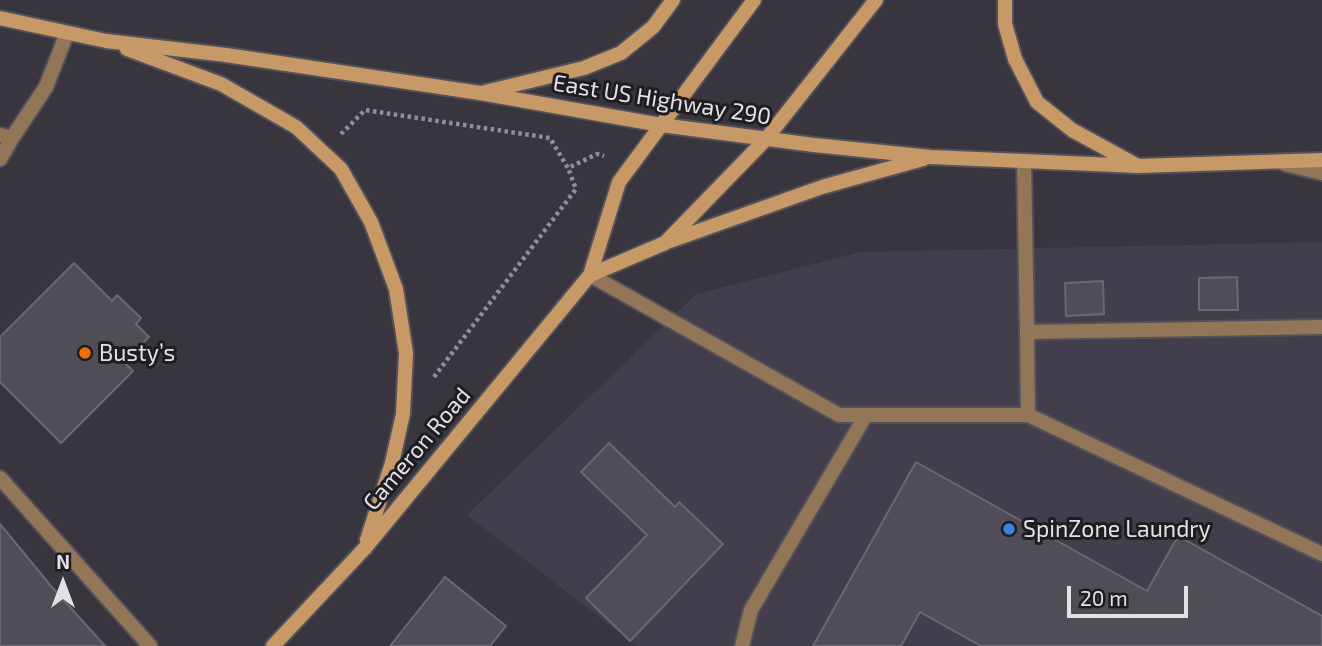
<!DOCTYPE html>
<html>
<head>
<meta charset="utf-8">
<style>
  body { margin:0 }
  #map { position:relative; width:1322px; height:646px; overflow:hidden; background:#38353e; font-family:"Exo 2",sans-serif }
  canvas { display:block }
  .north { position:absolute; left:28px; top:548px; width:70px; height:70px; -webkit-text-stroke:5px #1f1d21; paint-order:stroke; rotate:0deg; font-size:19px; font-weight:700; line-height:28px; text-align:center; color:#e3e1e6 }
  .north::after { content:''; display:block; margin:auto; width:24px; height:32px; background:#e3e1e6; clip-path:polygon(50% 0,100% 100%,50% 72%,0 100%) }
  .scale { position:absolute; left:1067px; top:586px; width:121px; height:32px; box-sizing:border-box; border:4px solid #e3e1e6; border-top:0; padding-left:9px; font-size:21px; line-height:24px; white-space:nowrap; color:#e3e1e6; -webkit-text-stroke:5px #1f1d21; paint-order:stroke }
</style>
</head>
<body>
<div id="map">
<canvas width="1322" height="646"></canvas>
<div class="north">N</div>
<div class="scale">20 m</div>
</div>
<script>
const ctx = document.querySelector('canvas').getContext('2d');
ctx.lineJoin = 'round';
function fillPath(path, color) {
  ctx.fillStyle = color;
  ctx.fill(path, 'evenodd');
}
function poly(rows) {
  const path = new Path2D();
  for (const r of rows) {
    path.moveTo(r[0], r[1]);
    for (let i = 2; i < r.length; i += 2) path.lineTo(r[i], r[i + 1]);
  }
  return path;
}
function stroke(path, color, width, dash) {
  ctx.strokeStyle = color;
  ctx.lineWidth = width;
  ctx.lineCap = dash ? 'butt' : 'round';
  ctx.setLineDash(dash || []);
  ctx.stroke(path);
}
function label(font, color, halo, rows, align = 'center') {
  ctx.font = font + ' "Exo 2",sans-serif';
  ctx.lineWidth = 6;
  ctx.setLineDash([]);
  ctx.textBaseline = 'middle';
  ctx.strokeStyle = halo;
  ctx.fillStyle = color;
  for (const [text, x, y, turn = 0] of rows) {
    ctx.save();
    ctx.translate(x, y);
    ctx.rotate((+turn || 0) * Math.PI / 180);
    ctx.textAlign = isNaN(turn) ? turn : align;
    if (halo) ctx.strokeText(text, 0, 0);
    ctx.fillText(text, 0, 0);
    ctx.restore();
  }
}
fillPath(poly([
  [1322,242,1322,646,637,646,467,515,696,294,861,252]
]), '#433e4c');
const building = poly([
  [74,263,112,301,117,295,141,318,136,324,149,337,124,362,133,371,61,443,0,382,0,337,74,263],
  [1237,277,1238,310,1199,310,1199,278,1237,277],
  [1103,281,1104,314,1066,316,1065,283,1103,281],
  [609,443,675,507,679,502,723,544,630,641,586,598,647,535,581,472,609,443],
  [916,462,1147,591,1178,536,1322,616,1322,646,981,646,920,612,901,646,813,646,916,462],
  [0,524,51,586,105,646,0,646,0,524],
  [445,577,506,626,490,646,390,646,445,577]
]);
fillPath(building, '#504d56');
stroke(building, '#6b6871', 2);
const lane = poly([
  [0,135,12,138,46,87,67,33],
  [0,159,12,138],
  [1024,162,1027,332,1322,327],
  [590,275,839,415,1028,415,1322,554],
  [1027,332,1028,415],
  [0,478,150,646],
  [742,646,751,610,866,415]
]);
const street = poly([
  [1285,164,1322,173]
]);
const secondary = poly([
  [1005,0,1005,24,1015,59,1037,102,1072,130,1136,165],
  [0,18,106,41,226,55,480,93,661,125,814,145,931,157,1138,166,1322,160],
  [127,49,221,84,296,127,341,169,371,222,396,289,406,353,403,414,392,463,367,540],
  [485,92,584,68,621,53,653,27,673,0],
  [670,241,822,187,923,159],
  [590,275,665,243,766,139,876,0],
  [273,646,365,548,590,275,619,182,754,0]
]);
stroke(lane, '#535159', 18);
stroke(street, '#535159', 18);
stroke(secondary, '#535159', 18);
stroke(poly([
  [341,134,365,110,550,138,568,168,597,154,604,156],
  [434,377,576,189,568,168]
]), '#918e95', 4.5, [3.5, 3.5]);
stroke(lane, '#937658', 14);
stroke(street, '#937658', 14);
stroke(secondary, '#c79967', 14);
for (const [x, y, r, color] of [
  [85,353,7,"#e8710a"],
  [1009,529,7,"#3f7fe0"]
]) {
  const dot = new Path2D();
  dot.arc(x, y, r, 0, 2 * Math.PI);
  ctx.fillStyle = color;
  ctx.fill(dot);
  stroke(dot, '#1f1d21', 2.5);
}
label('23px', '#e3e1e6', '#1f1d21', [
  ["East US Highway 290",662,100,9],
  ["Cameron Road",417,449,-50]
]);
label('23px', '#e3e1e6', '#1f1d21', [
  ["Busty’s",99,353],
  ["SpinZone Laundry",1023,529]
], 'left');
</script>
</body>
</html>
